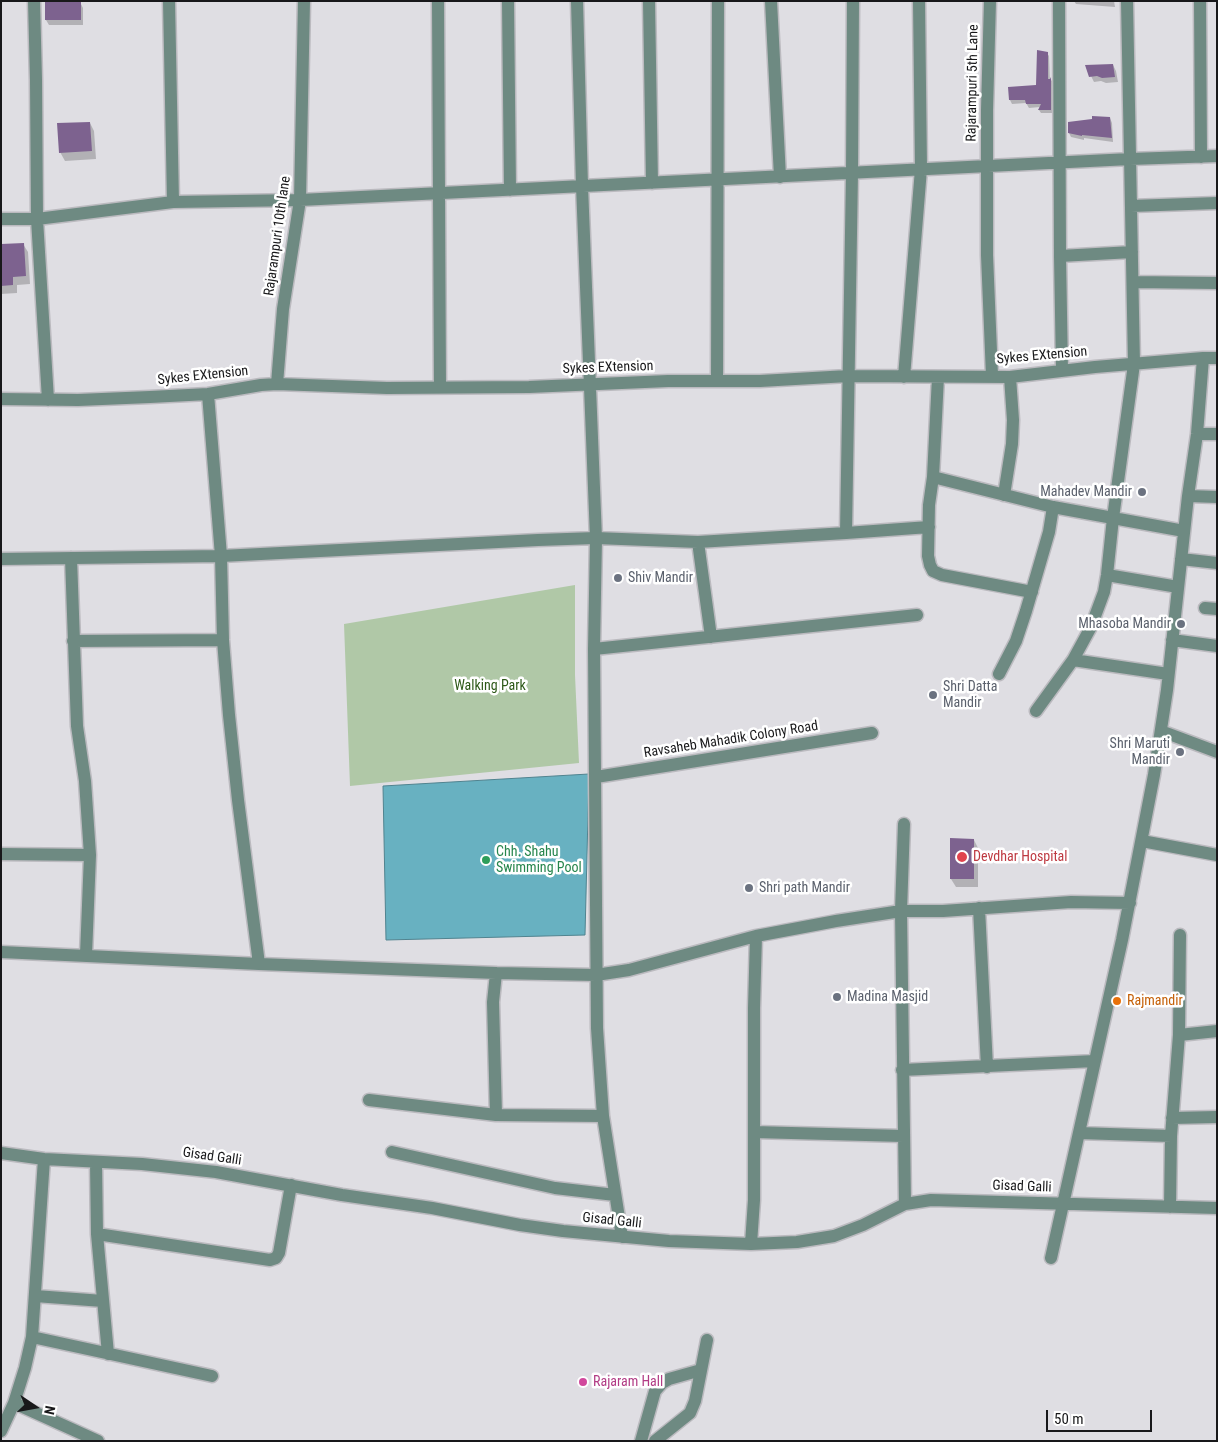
<!DOCTYPE html>
<html>
<head>
<meta charset="utf-8">
<style>
  body { margin:0 }
  #map { position:relative; width:1218px; height:1442px; overflow:hidden; background:#dfdee3; font-family:"Roboto Condensed",sans-serif }
  canvas { display:block }
  .frame { position:absolute; inset:0; border:2px solid #18181a; pointer-events:none }
  .north { position:absolute; left:10px; top:1382px; width:50px; height:50px; -webkit-text-stroke:4px #fff; paint-order:stroke; rotate:102deg; font-size:14px; font-weight:700; line-height:20px; text-align:center; color:#18181a }
  .north::after { content:''; display:block; margin:auto; width:18px; height:22px; background:#18181a; clip-path:polygon(50% 0,100% 100%,50% 72%,0 100%) }
  .scale { position:absolute; left:1046px; top:1410px; width:106px; height:22px; box-sizing:border-box; border:2px solid #18181a; border-top:0; padding-left:6px; font-size:15px; line-height:18px; white-space:nowrap; color:#18181a; -webkit-text-stroke:4px #fff; paint-order:stroke }
</style>
</head>
<body>
<div id="map">
<canvas width="1218" height="1442"></canvas>
<div class="frame"></div>
<div class="north">N</div>
<div class="scale">50 m</div>
</div>
<script>
const ctx = document.querySelector('canvas').getContext('2d');
ctx.lineJoin = 'round';
function fillPath(path, color) {
  ctx.fillStyle = color;
  ctx.fill(path, 'evenodd');
}
function poly(rows) {
  const path = new Path2D();
  for (const r of rows) {
    path.moveTo(r[0], r[1]);
    for (let i = 2; i < r.length; i += 2) path.lineTo(r[i], r[i + 1]);
  }
  return path;
}
function stroke(path, color, width, dash) {
  ctx.strokeStyle = color;
  ctx.lineWidth = width;
  ctx.lineCap = dash ? 'butt' : 'round';
  ctx.setLineDash(dash || []);
  ctx.stroke(path);
}
function label(font, color, halo, rows, align = 'center') {
  ctx.font = font + ' "Roboto Condensed",sans-serif';
  ctx.lineWidth = 5;
  ctx.setLineDash([]);
  ctx.textBaseline = 'middle';
  ctx.strokeStyle = halo;
  ctx.fillStyle = color;
  for (const [text, x, y, turn = 0] of rows) {
    ctx.save();
    ctx.translate(x, y);
    ctx.rotate((+turn || 0) * Math.PI / 180);
    ctx.textAlign = isNaN(turn) ? turn : align;
    if (halo) ctx.strokeText(text, 0, 0);
    ctx.fillText(text, 0, 0);
    ctx.restore();
  }
}
fillPath(poly([
  [575,585,575,675,579,763,350,786,344,624]
]), '#b0c8a7');
const water = poly([
  [589,774,585,935,386,940,383,786,589,774]
]);
fillPath(water, '#68b1c1');
stroke(water, '#50838f', 1);
fillPath(poly([
  [1074,1,1114,1,1115,7,1076,4],
  [80,2,83,8,83,25,49,25,46,20],
  [1047,53,1049,56,1050,84,1051,80,1053,82,1053,113,1041,113,1039,110,1040,107,1029,108,1026,103,1012,104,1010,100,1038,86],
  [1113,65,1116,71,1118,82,1106,83,1101,81,1094,82,1091,76],
  [1110,118,1112,123,1113,142,1084,138,1084,140,1071,137,1069,133],
  [90,123,94,131,96,159,65,161,60,152],
  [23,244,28,252,30,284,17,285,17,293,1,294,1,245],
  [974,840,978,848,978,887,956,887,951,879]
]), '#0003');
fillPath(poly([
  [45,1,81,1,81,20,45,20],
  [1037,50,1048,52,1048,79,1050,79,1051,77,1051,110,1038,110,1041,104,1026,104,1025,100,1009,100,1008,87,1036,85],
  [1113,64,1115,77,1102,78,1097,76,1089,77,1085,65],
  [1092,116,1110,117,1112,138,1082,135,1082,136,1068,133,1068,122,1092,119],
  [90,122,92,151,59,153,57,123],
  [24,243,26,276,13,277,13,285,1,286,1,244],
  [950,838,974,839,974,879,950,879]
]), '#7d628f');
const minor = poly([
  [34,1,36,80,37,219,48,400],
  [169,1,173,202],
  [438,1,440,387],
  [508,1,510,190],
  [577,1,582,186,596,538,594,649,597,1028,603,1116,622,1237],
  [649,1,652,183],
  [771,1,780,177],
  [990,1,987,110,987,255,992,376],
  [1059,1,1060,256,1062,370],
  [1200,1,1201,157],
  [1131,206,1217,203],
  [1,219,37,219,173,202,300,200,1130,159,1217,156],
  [1060,256,1132,252],
  [1133,282,1217,283],
  [904,377,921,169,919,1],
  [938,377,933,477,929,505,928,556,930,565,933,571,942,575,1032,592],
  [717,381,718,1],
  [277,384,283,309,300,200,304,1],
  [208,394,221,556,223,640,229,715,238,800,259,964],
  [1,399,78,400,150,397,208,394,261,385,277,384,387,388,529,387,668,381,760,381,848,376,1010,377,1095,367,1203,358,1217,358],
  [1197,434,1217,434],
  [933,477,1053,507,1184,531],
  [1004,495,1012,444,1013,420,1010,377],
  [1188,496,1217,497],
  [846,533,929,527],
  [698,542,711,637],
  [71,558,77,726,85,781,90,855,86,955],
  [1,559,221,556,538,540,596,538,698,542,846,533,852,173,853,1],
  [1181,559,1217,563],
  [1107,575,1178,587],
  [1205,608,1217,609],
  [1172,640,1217,646],
  [73,641,223,640],
  [594,649,917,615],
  [1073,660,1168,674],
  [999,674,1016,641,1026,611,1049,532,1053,507],
  [1036,711,1073,660,1091,627,1104,592,1107,575,1113,518,1134,364,1127,1],
  [1161,731,1217,752],
  [596,777,872,733],
  [904,824,901,911,905,1204],
  [1142,841,1217,855],
  [1,854,90,855],
  [979,908,987,1067],
  [1,952,259,964,496,973,596,975,629,970,756,936,836,921,901,911,943,911,1071,902,1130,903],
  [496,973,493,1002,496,1115],
  [1179,1035,1217,1031],
  [902,1070,1095,1061],
  [369,1100,496,1115,603,1116],
  [1172,1118,1217,1117],
  [754,1132,903,1136],
  [1079,1133,1171,1136],
  [392,1152,555,1188,615,1195],
  [1,1153,44,1159,142,1164,216,1172,342,1195,432,1208,520,1225,563,1231,669,1241,751,1244,797,1242,834,1236,863,1225,905,1204,931,1200,1217,1208],
  [96,1162,97,1234,108,1354],
  [1170,1207,1171,1136,1179,1035,1180,935],
  [97,1234,270,1260,276,1258,279,1253,291,1185],
  [751,1244,754,1200,754,1008,756,936],
  [1051,1258,1122,940,1154,775,1167,690,1188,496,1197,434,1203,358],
  [35,1296,103,1301],
  [32,1337,212,1376],
  [14,1403,98,1441],
  [1,1431,14,1403,25,1368,32,1337,44,1159],
  [641,1441,655,1391,662,1383,669,1379,701,1370],
  [655,1441,690,1413,695,1401,707,1340]
]);
stroke(minor, '#bbbabf', 15);
stroke(minor, '#6e8a82', 12);
for (const [x, y, r, color] of [
  [1142,492,5,"#6b7280"],
  [618,578,5,"#6b7280"],
  [1181,624,5,"#6b7280"],
  [933,695,5,"#6b7280"],
  [1180,752,5,"#6b7280"],
  [962,857,6,"#e0444e"],
  [486,860,5,"#2e9e5b"],
  [749,888,5,"#6b7280"],
  [837,997,5,"#6b7280"],
  [1117,1001,5,"#e8710a"],
  [583,1382,5,"#d1479c"]
]) {
  const dot = new Path2D();
  dot.arc(x, y, r, 0, 2 * Math.PI);
  ctx.fillStyle = color;
  ctx.fill(dot);
  stroke(dot, '#fff', 2);
}
label('14px', '#18181a', '#fff', [
  ["Rajarampuri 5th Lane",973,83,-89],
  ["Rajarampuri 10th lane",278,236,-82],
  ["Sykes EXtension",1042,356,-5],
  ["Sykes EXtension",608,368,-2],
  ["Sykes EXtension",203,376,-6],
  ["Ravsaheb Mahadik Colony Road",731,740,-9],
  ["Gisad Galli",212,1157,8],
  ["Gisad Galli",1022,1187,2],
  ["Gisad Galli",612,1221,6]
]);
label('14px', '#5b616d', '#fff', [
  ["Mahadev Mandir",1132,492,"right"],
  ["Shiv Mandir",628,578],
  ["Mhasoba Mandir",1171,624,"right"],
  ["Shri Datta",943,687],
  ["Mandir",943,703],
  ["Shri Maruti",1170,744,"right"],
  ["Mandir",1170,760,"right"],
  ["Shri path Mandir",759,888],
  ["Madina Masjid",847,997]
], 'left');
label('14px', '#2c5817', '#fff', [
  ["Walking Park",490,686]
]);
label('14px', '#27864d', '#fff', [
  ["Chh. Shahu",496,852],
  ["Swimming Pool",496,868]
], 'left');
label('14px', '#be3a42', '#fff', [
  ["Devdhar Hospital",973,857]
], 'left');
label('14px', '#c56008', '#fff', [
  ["Rajmandir",1127,1001]
], 'left');
label('14px', '#b23c85', '#fff', [
  ["Rajaram Hall",593,1382]
], 'left');
</script>
</body>
</html>
